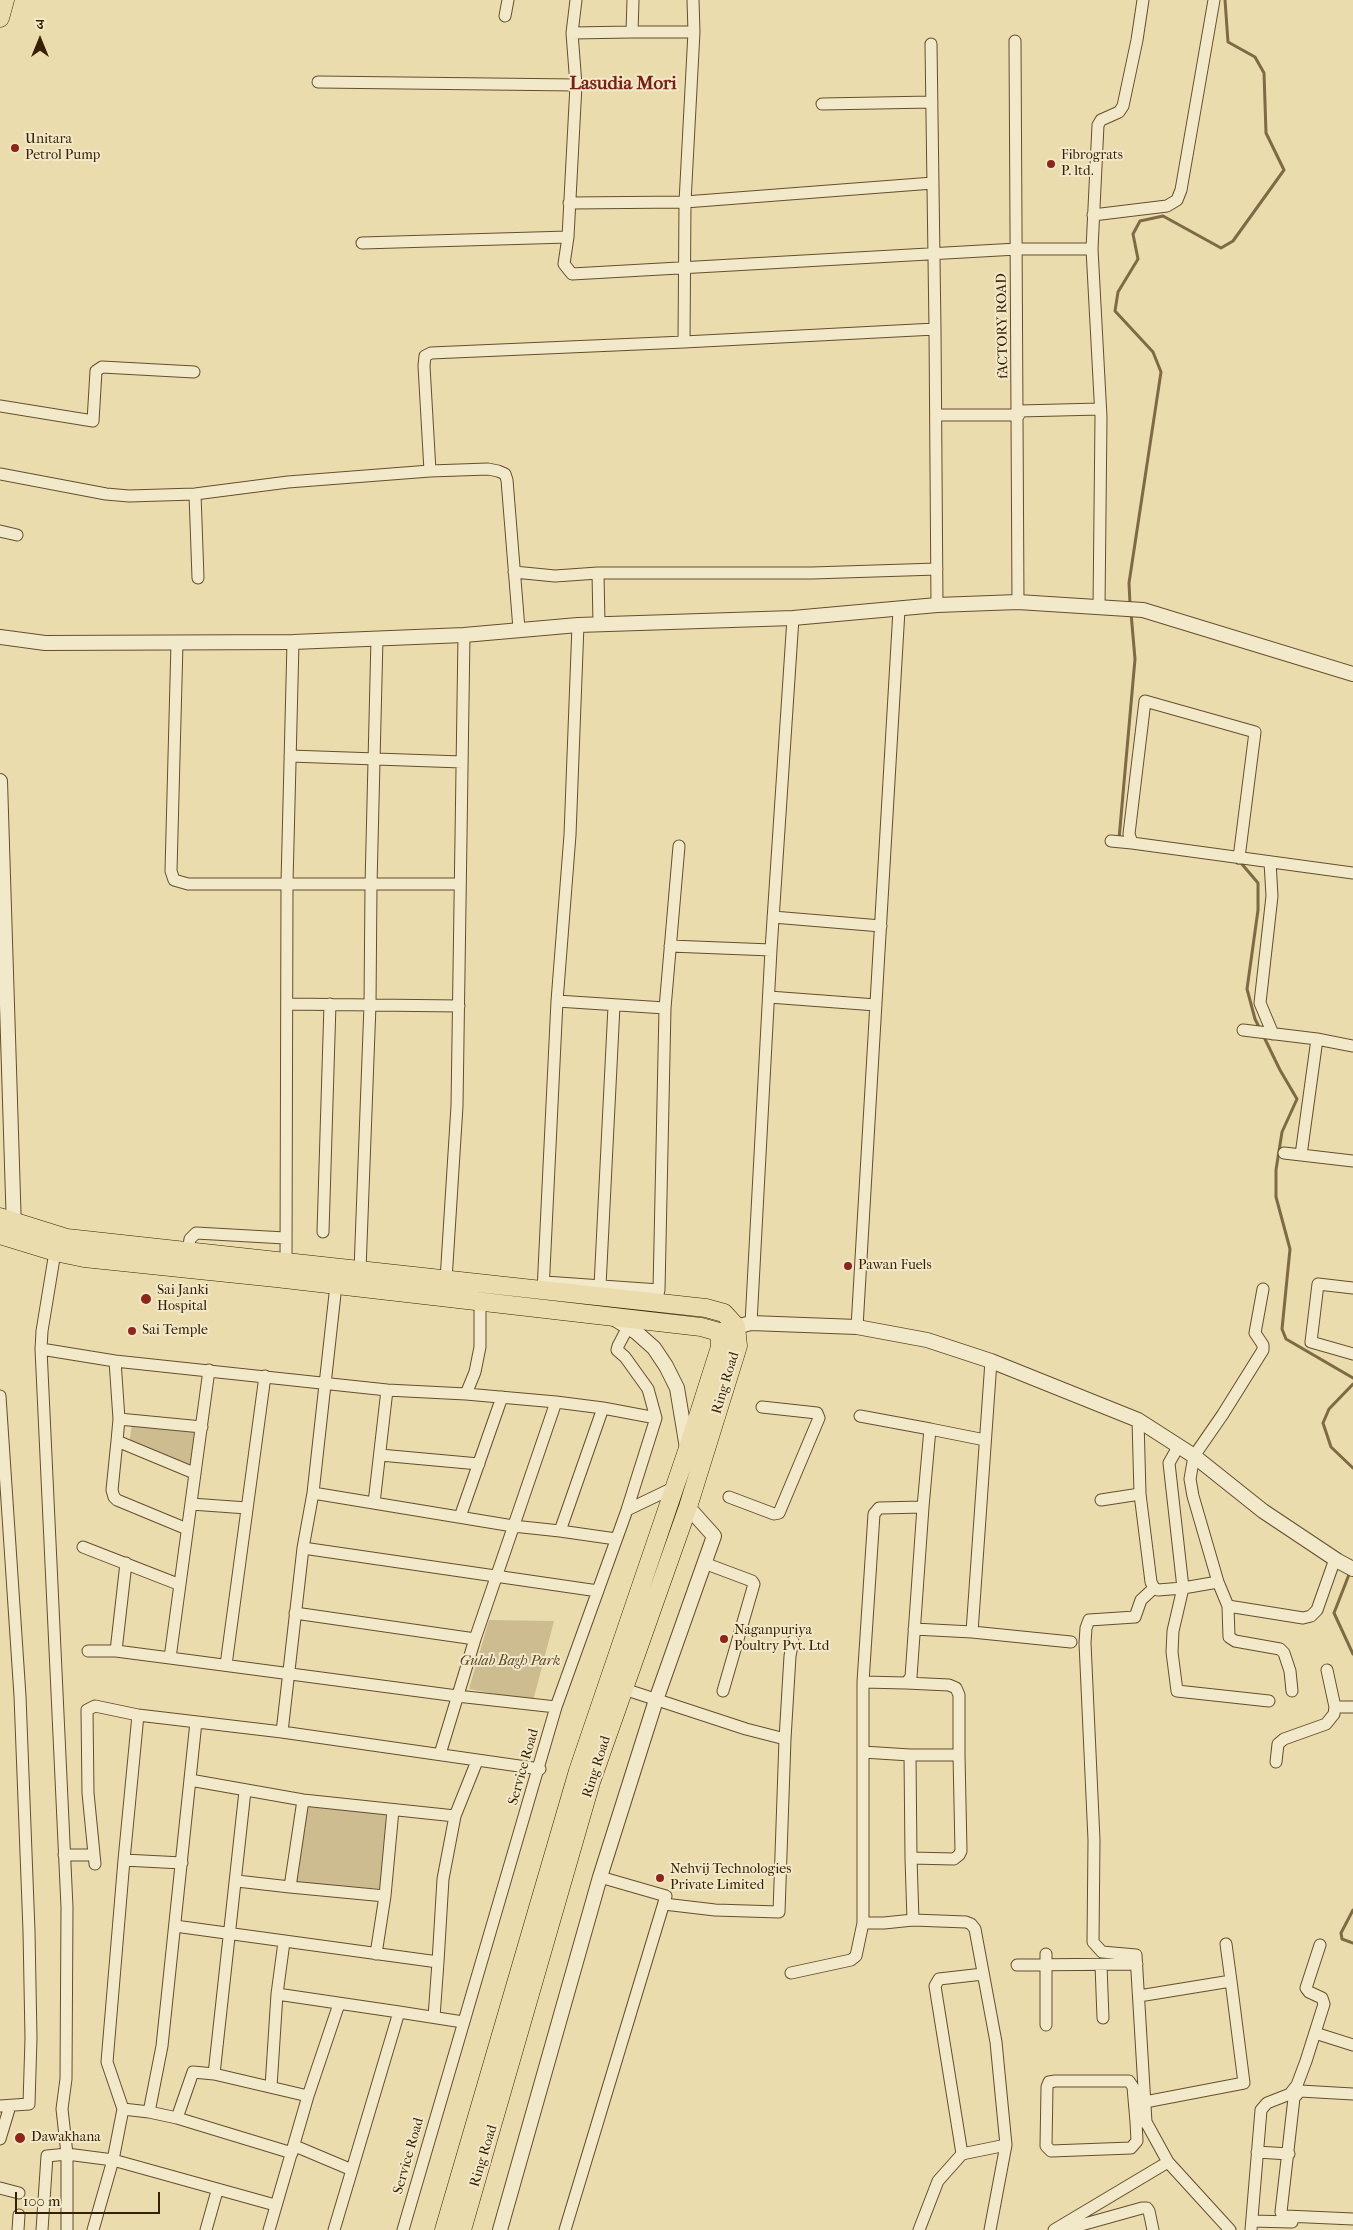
<!DOCTYPE html>
<html>
<head>
<meta charset="utf-8">
<style>
  body { margin:0 }
  #map { position:relative; width:1353px; height:2230px; overflow:hidden; background:#ebdcae; font-family:"IM FELL French Canon","Noto Serif Devanagari",serif }
  canvas { display:block }
  .north { position:absolute; left:15px; top:15px; width:50px; height:50px; -webkit-text-stroke:4px #f2e8ca; paint-order:stroke; rotate:0deg; font-size:14px; font-weight:700; line-height:20px; text-align:center; color:#372000 }
  .north::after { content:''; display:block; margin:auto; width:18px; height:22px; background:#372000; clip-path:polygon(50% 0,100% 100%,50% 72%,0 100%) }
  .scale { position:absolute; left:15px; top:2192px; width:145px; height:22px; box-sizing:border-box; border:2px solid #372000; border-top:0; padding-left:6px; font-size:15px; line-height:18px; white-space:nowrap; color:#372000; -webkit-text-stroke:4px #f2e8ca; paint-order:stroke }
</style>
</head>
<body>
<div id="map">
<canvas width="1353" height="2230"></canvas>
<div class="north">उ</div>
<div class="scale">100 m</div>
</div>
<script>
const ctx = document.querySelector('canvas').getContext('2d');
ctx.lineJoin = 'round';
function fillPath(path, color) {
  ctx.fillStyle = color;
  ctx.fill(path, 'evenodd');
}
function poly(rows) {
  const path = new Path2D();
  for (const r of rows) {
    path.moveTo(r[0], r[1]);
    for (let i = 2; i < r.length; i += 2) path.lineTo(r[i], r[i + 1]);
  }
  return path;
}
function stroke(path, color, width, dash) {
  ctx.strokeStyle = color;
  ctx.lineWidth = width;
  ctx.lineCap = dash ? 'butt' : 'round';
  ctx.setLineDash(dash || []);
  ctx.stroke(path);
}
function label(font, color, halo, rows, align = 'center') {
  ctx.font = font + ' "IM FELL French Canon",serif';
  ctx.lineWidth = 4;
  ctx.setLineDash([]);
  ctx.textBaseline = 'middle';
  ctx.strokeStyle = halo;
  ctx.fillStyle = color;
  for (const [text, x, y, turn = 0] of rows) {
    ctx.save();
    ctx.translate(x, y);
    ctx.rotate((+turn || 0) * Math.PI / 180);
    ctx.textAlign = isNaN(turn) ? turn : align;
    if (halo) ctx.strokeText(text, 0, 0);
    ctx.fillText(text, 0, 0);
    ctx.restore();
  }
}
fillPath(poly([
  [132,1424,199,1433,192,1468,129,1444],
  [489,1620,554,1621,533,1701,469,1689],
  [308,1804,386,1813,381,1889,297,1882]
]), '#ccbc90');
stroke(poly([
  [1130,604,1129,583,1161,372,1153,352,1115,311,1118,292,1138,259,1133,234,1140,221,1163,216,1221,248,1233,241,1284,170,1266,133,1264,73,1255,57,1228,42,1225,0],
  [1119,839,1135,659,1131,613],
  [1237,863,1241,863,1258,883,1258,910,1247,989,1255,1019,1260,1029],
  [1263,1035,1280,1070,1297,1099,1282,1132,1276,1170,1276,1197,1290,1249,1282,1329,1286,1339,1353,1378],
  [1353,1384,1329,1409,1323,1423,1331,1447,1353,1468],
  [1350,1572,1334,1613,1353,1654],
  [1353,1910,1341,1933,1342,1939,1353,1943]
]), '#7e6a45', 3);
const minor = poly([
  [576,0,572,33,576,85,568,237,564,264,572,274,1017,249,1092,249,1098,125,1101,120,1119,112,1123,106,1137,40,1143,0],
  [633,0,632,32,694,32,685,202,684,342,935,329,931,44],
  [693,0,694,32],
  [505,16,508,0],
  [572,33,632,32],
  [1015,41,1018,602],
  [318,82,576,85],
  [822,104,932,102],
  [569,203,685,202,933,183],
  [1093,215,1167,206,1177,200,1181,190,1214,0],
  [362,243,568,237],
  [1092,249,1101,417,1099,607],
  [935,329,937,605],
  [0,406,93,421,96,371,102,367,194,372],
  [1019,411,1100,409],
  [936,415,1019,415],
  [430,471,424,366,425,356,431,353,684,342],
  [0,474,106,494,129,496,195,494,288,482,430,471,488,469,498,471,505,474,507,480,519,629],
  [195,494,198,578],
  [0,531,17,535],
  [514,572,555,576,598,573,812,573,937,569],
  [598,573,599,624],
  [177,643,171,871,174,880,188,884,460,884],
  [290,756,462,762],
  [1111,841,1132,843],
  [1239,858,1255,732,1145,701,1129,834,1132,843,1353,873],
  [1270,862,1272,896,1260,1003,1273,1034],
  [773,917,881,926],
  [670,946,771,950],
  [769,997,876,1005],
  [557,1001,665,1008,659,1290,656,1302],
  [287,1004,459,1006],
  [665,1008,679,846],
  [1243,1030,1317,1039,1353,1046],
  [1284,1153,1353,1161],
  [1301,1155,1317,1039],
  [323,1232,330,1004],
  [188,1252,190,1239,196,1233,285,1238],
  [286,1262,287,883,293,642],
  [360,1270,370,1005,371,885,377,638],
  [446,1280,457,1106,464,635],
  [545,1282,659,1290],
  [600,1286,614,1006],
  [1353,1288,1318,1284,1311,1342,1353,1354],
  [1263,1289,1255,1333,1263,1345,1263,1350,1223,1414,1194,1456,1190,1479,1193,1496,1218,1582,1228,1606,1229,1637,1235,1641,1280,1649,1284,1653,1290,1671,1292,1691],
  [543,1291,557,1001,570,835,578,625],
  [751,1323,771,950,793,618],
  [857,1327,899,610],
  [41,1349,115,1361,387,1390,466,1394,556,1402,475,1639,440,1754],
  [115,1361,119,1419,117,1441,194,1473],
  [991,1361,972,1632,1071,1642],
  [466,1394,475,1372,480,1347,480,1302],
  [0,1396,20,1696,29,1931,31,2038,29,2104,0,2106],
  [556,1402,603,1408],
  [860,1416,930,1429],
  [119,1419,202,1427],
  [1138,1420,1140,1494,1151,1582,1154,1588,1158,1590,1183,1588,1218,1582],
  [117,1441,112,1490,114,1497,117,1500,187,1529],
  [1178,1447,1169,1463,1183,1588,1173,1631,1172,1652,1177,1691,1269,1701],
  [380,1455,479,1464],
  [313,1493,513,1526,560,1531,603,1408,656,1418],
  [729,1497,774,1514,779,1513,819,1418,817,1413,762,1407],
  [1101,1500,1140,1494],
  [374,1503,387,1390],
  [191,1504,247,1508],
  [627,1510,675,1487],
  [460,1517,502,1397],
  [560,1531,616,1539],
  [83,1547,178,1584],
  [303,1548,598,1591],
  [704,1563,752,1581,754,1584,723,1691],
  [1154,1588,1141,1600,1135,1617,1089,1620,1086,1628,1085,1643,1094,1840,1093,1942,1102,1952,1136,1955,1146,2122,1168,2162,1230,2230],
  [1228,1606,1303,1618,1311,1616,1317,1610,1335,1559],
  [295,1613,475,1639],
  [914,1629,972,1632],
  [88,1651,116,1651,170,1658,457,1696,556,1707],
  [116,1651,126,1563],
  [170,1658,209,1370],
  [226,1665,265,1376],
  [863,1682,906,1683,911,1677,923,1507],
  [906,1683,949,1685,956,1688,959,1695,959,1755],
  [624,1689,746,1729,785,1739,779,1912,715,1910,664,1904],
  [1335,1707,1353,1707],
  [282,1732,303,1548,313,1493,336,1285],
  [785,1739,790,1656,793,1641],
  [863,1752,910,1755],
  [1276,1762,1278,1744,1284,1739,1326,1724,1334,1714,1335,1707,1327,1670],
  [190,1780,303,1800,455,1816,443,1879,438,1962],
  [455,1816,477,1761],
  [64,1855,94,1855],
  [911,1858,954,1859,959,1855,961,1851,959,1755,910,1755,911,1858,913,1920,884,1923,863,1923,863,1682,874,1514,879,1508,923,1507,930,1429,985,1440],
  [124,1860,182,1863],
  [95,1864,88,1793,87,1710,95,1706,138,1715],
  [237,1881,290,1887,303,1800],
  [290,1887,385,1896,393,1810],
  [913,1920,966,1922,971,1924,975,1929,996,2042,1006,2145],
  [175,1926,438,1962,434,2017],
  [284,1942,277,1994,399,2012],
  [376,1954,385,1896],
  [1046,1954,1046,2025],
  [1017,1965,1137,1964],
  [1101,1965,1103,2018],
  [791,1973,851,1960,856,1956,863,1923],
  [983,1974,939,1979,935,1986,962,2154,1006,2145,990,2230],
  [1139,1996,1231,1981,1226,1944],
  [1315,2033,1353,2045],
  [214,2074,245,1791],
  [271,2087,277,1994],
  [1353,2094,1300,2091,1294,2098,1281,2212,1282,2215,1286,2216,1353,2219],
  [1145,2102,1244,2083,1231,1981],
  [123,2109,149,2112,177,2118,292,2153],
  [149,2112,162,2046,196,1722],
  [177,2118,193,2072,214,2074,308,2096],
  [1136,2122,1133,2087,1129,2081,1055,2081,1049,2082,1047,2087,1046,2146,1051,2151,1131,2148,1137,2141,1136,2122,1146,2122],
  [0,2139,10,2106],
  [295,2146,352,2170],
  [1257,2152,1289,2154],
  [0,2188,19,2193],
  [1252,2221,1292,2222],
  [18,2230,19,2215],
  [42,2230,47,2156,67,2154,62,2109,66,2079,67,1907,41,1349,42,1331,55,1252],
  [67,2230,67,2154,113,2160,275,2205],
  [93,2230,113,2160,123,2109,107,2062,124,1860,138,1715,282,1732,540,1769],
  [206,2230,217,2191],
  [269,2230,308,2096,339,2004],
  [334,2230,399,2012,463,2022],
  [403,2230,556,1707,627,1510,656,1418,648,1389,625,1357,617,1350,618,1346,628,1327],
  [565,2230,666,1896,600,1877],
  [919,2230,938,2181,962,2154],
  [1054,2230,1168,2162],
  [1063,2230,1142,2208,1147,2208,1149,2211,1153,2230],
  [1251,2230,1261,2110,1267,2103,1290,2094,1297,2085,1306,2061,1324,2004,1322,1998,1309,1992,1306,1988,1320,1945]
]);
const tertiary = poly([
  [0,637,45,643,293,642,464,635,578,625,793,618,937,605,1018,602,1143,610,1353,674],
  [0,781,14,1229],
  [613,1318,636,1332,654,1348,666,1366,677,1388,687,1448],
  [728,1329,751,1323,857,1327,927,1340,991,1361,1138,1420,1194,1456,1263,1511,1338,1561,1353,1569],
  [500,2230,600,1877,656,1700,714,1536,688,1507]
]);
const primary = poly([
  [0,18,5,0],
  [0,1217,67,1238,706,1308,724,1313,736,1326,738,1346,688,1507,591,1782,462,2230],
  [0,1235,55,1252,84,1258,276,1278,701,1327,719,1332,720,1347,687,1451,578,1771,444,2230]
]);
stroke(minor, '#644f2c', 13);
stroke(tertiary, '#644f2c', 16);
stroke(primary, '#372000', 19);
stroke(minor, '#f2e8ca', 11);
stroke(tertiary, '#f2e8ca', 14);
stroke(primary, '#ebdcae', 18);
for (const [x, y, r, color] of [
  [15,148,5,"#8f2418"],
  [1051,164,5,"#8f2418"],
  [848,1266,5,"#8f2418"],
  [146,1299,6,"#8f2418"],
  [132,1331,5,"#8f2418"],
  [724,1639,5,"#8f2418"],
  [660,1878,5,"#8f2418"],
  [20,2138,6,"#8f2418"]
]) {
  const dot = new Path2D();
  dot.arc(x, y, r, 0, 2 * Math.PI);
  ctx.fillStyle = color;
  ctx.fill(dot);
  stroke(dot, '#f2e8ca', 2);
}
label('14px', '#372000', '#f2e8ca', [
  ["Unitara",25,140],
  ["Petrol Pump",25,156],
  ["Fibrograts",1061,156],
  ["P. ltd.",1061,172],
  ["Pawan Fuels",858,1266],
  ["Sai Janki",157,1291],
  ["Hospital",157,1307],
  ["Sai Temple",142,1331],
  ["Naganpuriya",734,1631],
  ["Poultry Pvt. Ltd",734,1647],
  ["Nehvij Technologies",670,1870],
  ["Private Limited",670,1886],
  ["Dawakhana",31,2138]
], 'left');
label('14px', '#372000', '#f2e8ca', [
  ["fACTORY ROAD",1003,326,-91],
  ["Ring Road",726,1383,-73],
  ["Service Road",524,1767,-74],
  ["Ring Road",597,1767,-72],
  ["Service Road",409,2156,-74],
  ["Ring Road",484,2156,-73]
]);
label('italic 14px', '#5c4724', '#f2e8ca', [
  ["Gulab Bagh Park",510,1662]
]);
label('bold 19px', '#7a1f14', '#f2e8ca', [
  ["Lasudia Mori",623,84]
]);
</script>
</body>
</html>
